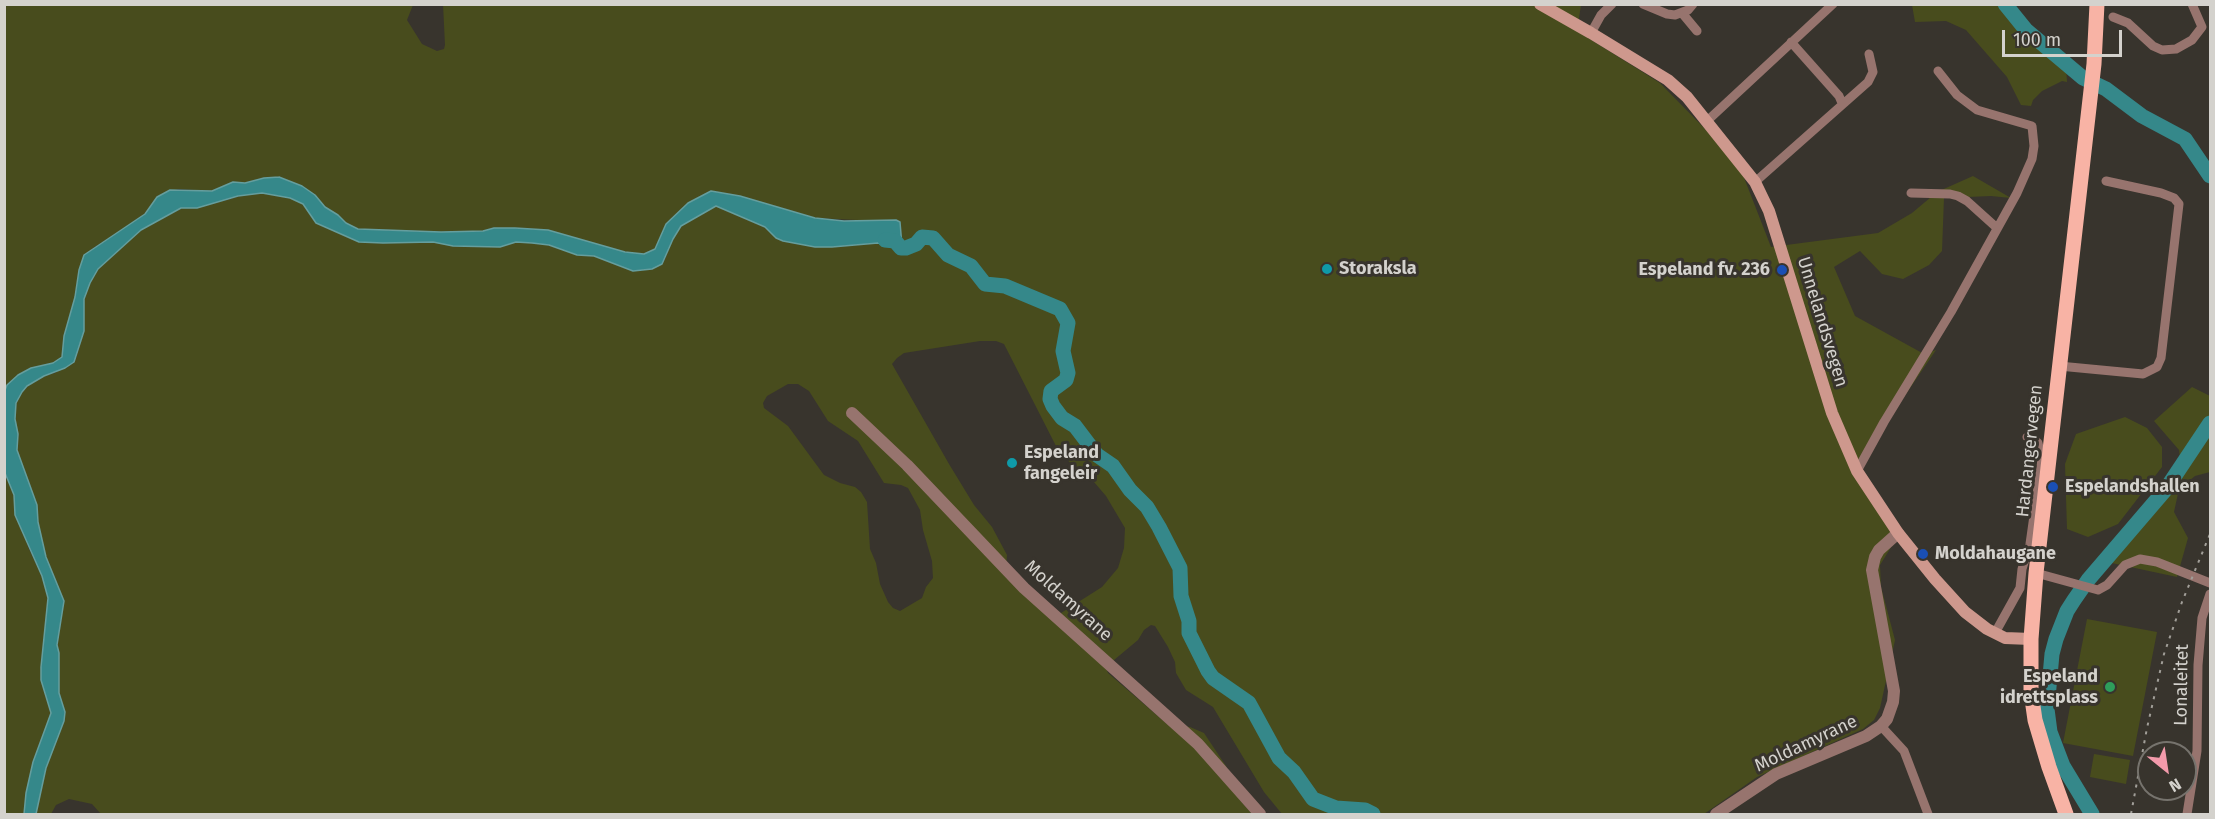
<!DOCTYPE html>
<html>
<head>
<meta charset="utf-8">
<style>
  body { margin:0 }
  #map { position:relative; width:2215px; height:819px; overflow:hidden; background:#38342d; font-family:"Fira Sans",sans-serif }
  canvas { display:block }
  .frame { position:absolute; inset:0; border:6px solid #d4d2cd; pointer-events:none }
  .north { position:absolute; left:2137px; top:741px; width:60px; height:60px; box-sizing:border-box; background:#38342d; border:2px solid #76736d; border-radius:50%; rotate:150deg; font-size:16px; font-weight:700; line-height:24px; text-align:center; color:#d4d2cd }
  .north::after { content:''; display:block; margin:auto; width:21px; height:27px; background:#f39aab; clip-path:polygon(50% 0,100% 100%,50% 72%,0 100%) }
  .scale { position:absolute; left:2002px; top:30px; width:120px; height:27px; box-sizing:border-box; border:3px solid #d4d2cd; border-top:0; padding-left:8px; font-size:18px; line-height:21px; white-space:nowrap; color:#d4d2cd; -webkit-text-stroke:4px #38342d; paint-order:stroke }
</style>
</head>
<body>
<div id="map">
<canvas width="2215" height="819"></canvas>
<div class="frame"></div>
<div class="north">N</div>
<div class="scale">100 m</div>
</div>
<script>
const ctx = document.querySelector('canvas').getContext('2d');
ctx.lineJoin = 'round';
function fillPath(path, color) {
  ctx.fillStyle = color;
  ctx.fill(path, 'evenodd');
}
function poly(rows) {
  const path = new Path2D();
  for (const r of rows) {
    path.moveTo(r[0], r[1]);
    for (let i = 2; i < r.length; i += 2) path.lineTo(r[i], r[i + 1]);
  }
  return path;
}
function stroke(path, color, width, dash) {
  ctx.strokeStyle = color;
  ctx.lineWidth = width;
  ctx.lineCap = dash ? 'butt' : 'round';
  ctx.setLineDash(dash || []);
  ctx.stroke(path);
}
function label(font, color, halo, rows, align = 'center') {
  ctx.font = font + ' "Fira Sans",sans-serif';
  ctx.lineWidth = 6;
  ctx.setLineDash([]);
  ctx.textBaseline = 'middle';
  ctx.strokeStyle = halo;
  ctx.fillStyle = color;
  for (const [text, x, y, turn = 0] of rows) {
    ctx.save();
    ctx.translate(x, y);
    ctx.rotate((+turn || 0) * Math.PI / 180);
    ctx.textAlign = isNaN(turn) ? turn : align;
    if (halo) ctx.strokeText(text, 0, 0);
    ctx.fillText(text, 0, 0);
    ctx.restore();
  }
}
fillPath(poly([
  [443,4,1581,5,1577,31,1660,83,1707,131,1743,175,1771,247,1878,233,1912,213,1937,192,1973,176,2011,198,1991,196,1944,198,1942,251,1929,265,1903,279,1882,274,1860,251,1834,267,1855,316,1924,354,1936,350,1858,464,1897,529,1895,541,1880,565,1881,587,1895,640,1880,708,1874,720,1863,729,1757,777,1704,814,1282,814,1264,792,1213,707,1186,690,1176,673,1175,662,1168,647,1155,626,1151,625,1144,630,1138,640,1114,660,1106,668,1108,673,1167,724,1190,727,1204,733,1226,766,1239,799,1252,814,101,814,92,804,69,799,56,805,51,814,36,814,46,769,65,712,59,693,59,653,57,645,64,601,46,557,38,522,37,505,17,450,18,434,15,419,16,403,22,392,27,386,44,376,55,373,76,358,84,331,84,299,90,283,98,269,141,230,181,208,227,200,253,192,262,193,290,198,303,204,316,223,359,242,433,242,453,246,500,247,516,242,532,243,549,245,577,255,594,256,633,271,652,269,664,261,673,239,681,226,716,206,800,243,815,247,832,247,878,243,894,245,897,249,902,246,900,222,815,218,740,196,711,191,688,203,666,224,655,249,644,254,625,252,548,230,515,228,494,228,483,231,441,232,358,229,346,223,338,215,324,207,315,195,283,178,264,178,245,183,233,182,212,191,178,189,157,197,145,214,123,230,93,248,79,270,75,297,64,336,63,357,53,363,31,368,18,375,12,380,5,393,5,5,413,5,407,20,422,44,437,51,444,49,445,45],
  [980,341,996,341,1004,344,1056,446,1071,464,1088,475,1106,496,1125,528,1124,548,1118,568,1102,587,1061,613,1058,614,1006,567,1007,555,992,527,974,505,949,464,892,364,897,358,904,353],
  [788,384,798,384,809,391,828,421,858,441,884,483,901,485,908,488,920,510,923,530,932,561,933,578,926,587,922,598,900,611,893,608,888,602,880,584,876,563,870,549,867,502,861,492,855,487,840,483,824,475,788,426,764,408,763,403,767,396],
  [1912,5,2012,5,2066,66,2067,82,2062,81,2042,91,2033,100,2031,106,2021,105,2007,77,1966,30,1946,21,1915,22],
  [2192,387,2210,396,2210,472,2195,476,2179,489,2174,512,2188,538,2177,577,2107,562,2115,544,2138,526,2182,473,2179,450,2154,421],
  [2125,417,2147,428,2162,447,2162,467,2118,524,2088,537,2067,529,2065,464,2076,434],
  [4,473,14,495,28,547,42,576,48,598,41,667,42,680,51,713,44,736,37,751,24,814,5,814],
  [2087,619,2157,632,2133,756,2063,743],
  [2094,754,2130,760,2126,784,2090,777]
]), '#484c1d');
const water = poly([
  [279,177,302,186,315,195,325,207,338,215,346,223,358,229,441,232,483,231,494,228,515,228,548,230,625,252,644,254,655,249,666,224,688,203,711,191,740,196,815,218,844,221,896,220,900,222,902,246,900,250,894,245,878,243,832,247,815,247,783,241,776,238,765,227,716,206,681,226,673,239,662,264,652,269,633,271,594,256,577,255,549,245,532,243,516,242,500,247,453,246,433,242,383,243,359,242,316,223,303,204,290,198,262,193,238,196,197,208,181,208,141,230,98,269,90,283,84,299,84,331,74,362,65,368,44,376,27,386,22,392,16,403,15,419,18,434,17,450,37,505,38,522,46,557,64,601,57,645,59,653,59,693,65,712,64,721,46,768,36,814,24,814,26,793,33,762,51,713,41,680,41,667,48,598,42,576,15,515,14,495,5,473,4,393,7,385,18,375,31,368,53,363,62,357,64,336,75,297,79,270,84,255,145,214,157,197,170,190,212,191,233,182,245,183,264,178,279,177]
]);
fillPath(water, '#35888a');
stroke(water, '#659e9e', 1.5);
stroke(poly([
  [2005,4,2026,30,2083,78,2106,89,2142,116,2185,139,2210,176],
  [885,240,895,241,901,248,906,248,916,244,922,237,933,238,948,255,971,266,985,284,1005,286,1060,309,1068,323,1063,351,1068,373,1066,380,1051,391,1050,399,1053,406,1062,418,1075,426,1097,455,1113,466,1130,490,1147,507,1159,527,1180,568,1181,596,1189,621,1189,633,1208,671,1213,678,1249,703,1279,758,1294,772,1313,799,1336,808,1365,810,1373,814],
  [2092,814,2063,766,2050,732,2047,709,2052,654,2056,639,2067,611,2074,600,2088,580,2166,489,2210,423]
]), '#35888a', 15);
stroke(poly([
  [1643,4,1667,14,1675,15,1688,10,1693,4],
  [1682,13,1697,31],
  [2113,17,2128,23,2153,46,2162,50,2176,49,2192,40,2202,27,2192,4],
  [1591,33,1601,15,1612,4],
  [1791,42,1839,96,1842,103],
  [1707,121,1833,4],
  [1755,182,1868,82,1873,72,1869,54],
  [1911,193,1950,194,1958,196,1967,201,1997,228],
  [2059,366,2143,374,2157,367,2161,358,2179,204,2174,198,2161,193,2106,181],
  [1857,471,1884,422,1951,312,2017,193,2032,159,2034,146,2032,126,1977,110,1957,95,1938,71],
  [2036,573,2098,590,2107,585,2125,565,2140,559,2157,562,2210,583],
  [1995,633,2020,588,2022,569,2030,544,2042,459,2038,443,2034,439,2027,437],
  [1881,726,1904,751,1928,814],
  [2187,814,2197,751,2198,665,2202,618,2210,594]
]), '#97746e', 9);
stroke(poly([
  [852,413,907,465,1024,588,1198,744,1260,814],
  [1716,814,1776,774,1866,736,1881,726,1887,719,1893,702,1894,691,1872,570,1875,557,1879,550,1898,533]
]), '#97746e', 12);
stroke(poly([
  [1540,4,1591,33,1668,80,1687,97,1755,182,1769,211,1832,413,1857,471,1898,533,1935,579,1965,612,1987,629,2005,638,2031,639]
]), '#ce988d', 12);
stroke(poly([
  [2066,814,2049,767,2035,720,2031,692,2031,639,2036,573,2094,64,2097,4]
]), '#f8b3a5', 15);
stroke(poly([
  [2131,814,2147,728,2164,654,2182,602,2210,534]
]), '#a29f99', 2, [3, 6]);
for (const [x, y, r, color] of [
  [1327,269,6,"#0f9aa8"],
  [1782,270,6,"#1a4fb4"],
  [1012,463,6,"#0f9aa8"],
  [2053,487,6,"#1a4fb4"],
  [1923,554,6,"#1a4fb4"],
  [2110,687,6,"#2e9e5b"]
]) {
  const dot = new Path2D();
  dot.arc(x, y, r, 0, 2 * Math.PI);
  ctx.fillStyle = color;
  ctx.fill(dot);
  stroke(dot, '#38342d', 2);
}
label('bold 18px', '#d4d2cd', '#38342d', [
  ["Storaksla",1339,269],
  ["Espeland fv. 236",1770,270,"right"],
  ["Espeland",1024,453],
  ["fangeleir",1024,474],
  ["Espelandshallen",2065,487],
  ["Moldahaugane",1935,554],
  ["Espeland",2098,677,"right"],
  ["idrettsplass",2098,698,"right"]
], 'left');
label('18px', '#d4d2cd', '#38342d', [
  ["Unnelandsvegen",1822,322,73],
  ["Hardangervegen",2030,451,-84],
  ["Moldamyrane",1068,601,42],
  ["Lonaleitet",2182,685,-89],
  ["Moldamyrane",1806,744,-25]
]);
</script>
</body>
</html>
